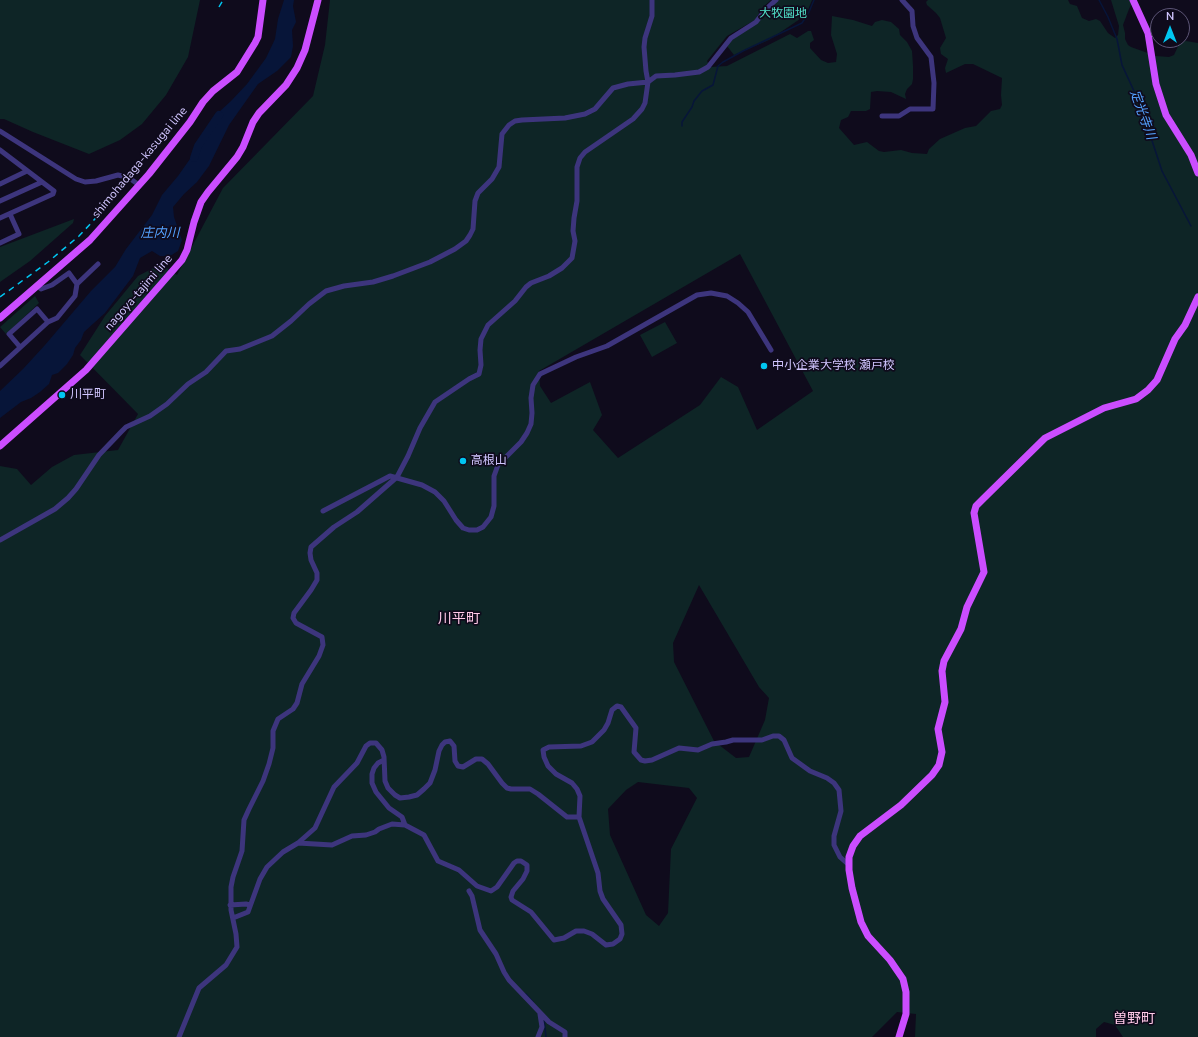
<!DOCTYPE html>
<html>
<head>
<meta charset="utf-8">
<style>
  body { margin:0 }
  #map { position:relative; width:1198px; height:1037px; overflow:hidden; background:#0f0b1c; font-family:"Nunito Sans",sans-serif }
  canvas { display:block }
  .north { position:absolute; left:1150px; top:8px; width:40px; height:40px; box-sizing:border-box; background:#0f0b1c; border:1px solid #5d5677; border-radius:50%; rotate:0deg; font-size:11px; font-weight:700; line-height:16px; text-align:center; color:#d1c6ff }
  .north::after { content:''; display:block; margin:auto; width:14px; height:18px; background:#00c6f1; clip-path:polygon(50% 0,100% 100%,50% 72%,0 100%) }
</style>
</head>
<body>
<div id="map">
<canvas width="1198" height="1037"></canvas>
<div class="north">N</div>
</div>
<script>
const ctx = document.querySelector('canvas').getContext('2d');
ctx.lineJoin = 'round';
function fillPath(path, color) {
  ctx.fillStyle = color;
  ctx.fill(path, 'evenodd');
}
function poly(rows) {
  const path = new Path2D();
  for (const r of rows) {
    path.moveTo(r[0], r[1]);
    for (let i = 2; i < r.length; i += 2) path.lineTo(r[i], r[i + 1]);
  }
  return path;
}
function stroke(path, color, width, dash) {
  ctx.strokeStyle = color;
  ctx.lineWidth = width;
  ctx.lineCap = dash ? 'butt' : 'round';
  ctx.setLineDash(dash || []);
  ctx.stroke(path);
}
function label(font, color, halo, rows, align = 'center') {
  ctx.font = font + ' "Nunito Sans","Noto Sans JP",sans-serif';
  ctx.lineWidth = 3.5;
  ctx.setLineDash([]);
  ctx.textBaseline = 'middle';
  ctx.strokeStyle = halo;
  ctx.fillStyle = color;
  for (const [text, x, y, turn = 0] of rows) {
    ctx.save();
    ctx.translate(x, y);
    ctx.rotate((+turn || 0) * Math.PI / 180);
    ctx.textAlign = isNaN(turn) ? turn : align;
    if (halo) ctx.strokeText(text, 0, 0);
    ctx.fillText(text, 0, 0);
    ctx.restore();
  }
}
fillPath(poly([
  [0,0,200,0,188,57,166,95,142,124,120,140,89,154,33,132,4,119,0,119],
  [330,0,771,0,762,8,755,20,727,36,707,61,710,67,727,66,790,34,797,38,808,31,811,31,814,40,810,43,810,48,821,60,828,63,836,62,837,54,831,35,832,16,853,20,872,26,875,22,882,20,891,22,899,29,900,35,907,42,912,51,913,66,913,79,912,84,907,89,905,94,906,99,891,92,877,91,871,92,870,109,866,111,851,111,848,117,841,120,839,128,854,145,867,142,879,151,884,152,901,150,912,153,927,154,929,149,940,139,965,128,976,126,991,111,1000,109,1002,105,1001,95,1002,78,973,64,965,64,946,73,945,68,948,59,941,54,940,48,946,38,940,18,936,13,927,5,926,2,928,0,1068,0,1070,4,1077,6,1082,18,1089,21,1096,19,1100,21,1108,33,1115,38,1118,35,1119,26,1111,0,1131,0,1132,3,1129,9,1123,25,1125,33,1125,39,1128,45,1131,47,1156,56,1169,57,1174,55,1180,42,1186,41,1198,43,1198,1037,1123,1037,1115,1025,1104,1022,1096,1029,1096,1037,915,1037,916,1014,897,1012,872,1037,0,1037,0,466,17,469,31,485,52,467,74,455,118,450,138,414,80,355,105,316,138,276,161,264,177,275,223,188,313,96,325,45],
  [740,254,813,391,757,430,738,387,721,377,700,405,618,458,593,430,602,415,590,382,551,403,540,386,539,371],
  [699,585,759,687,769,698,765,720,749,757,736,758,714,741,674,662,673,643],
  [638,782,689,788,697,798,671,849,668,913,659,926,646,915,610,835,608,809,626,790],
  [778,0,812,0,807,12,800,19,769,40,734,55,727,46,732,40,762,17],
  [74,219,73,223,30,261,0,282,0,247],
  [35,296,39,303,6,334,0,327],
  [665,322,677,343,652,357,640,335]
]), '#0e2526');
fillPath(poly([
  [284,0,294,0,293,6,296,22,292,30,293,46,291,57,277,71,258,84,229,125,209,166,197,182,184,194,173,207,174,217,182,240,178,251,170,256,160,256,152,251,140,258,133,276,105,313,84,332,81,340,75,348,73,355,67,364,58,373,52,375,49,384,40,392,31,398,21,402,0,418,0,391,23,369,45,345,91,291,115,267,126,249,152,215,162,195,178,176,209,132,219,112,231,101,247,84,266,58,275,39,278,19]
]), '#071539');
stroke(poly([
  [1099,0,1108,17,1117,39,1122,65,1140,104,1162,171,1191,226],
  [682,126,682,122,692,107,694,101,702,91,713,85,718,66,723,62,743,51,802,23,809,12,814,0],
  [526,994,533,1002],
  [544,1019,546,1037]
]), '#071539', 1.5);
stroke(poly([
  [194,158,198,146,219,115]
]), '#071539', 8);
stroke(poly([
  [882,116,899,116,910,109,933,109,934,83,931,57,917,38,913,26,912,11,902,0],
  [0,131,76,179,85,182,96,181,118,175,126,177],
  [0,150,54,191,53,194,0,218],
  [132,180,139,185],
  [0,184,27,171],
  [0,201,42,182],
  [0,243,19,234,10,214],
  [37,285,41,289,52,285,69,273,77,284],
  [20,347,9,334,37,309,48,322],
  [0,366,48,322,57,318,75,296,77,284,98,264],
  [323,511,390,476,422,485,435,492,444,501,456,520,463,528,469,530,477,530,483,527,491,517,494,506,494,476,498,465,521,442,527,433,531,424,532,413,531,398,533,385,540,374,576,357,607,346,697,295,711,293,727,296,738,303,748,312,771,350],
  [0,540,55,509,68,498,76,489,99,455,121,432,126,427,150,416,167,404,188,384,206,372,226,351,240,349,272,336,291,321,309,304,326,291,344,286,373,282,393,276,430,262,455,249,466,241,470,235,473,229,475,201,478,193,492,179,499,167,502,134,509,125,515,121,522,120,565,118,585,114,595,109,613,88,628,84,648,82,656,76,675,75,699,72,708,67,731,38,756,22,766,9,776,0],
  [384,760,378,763,374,768,372,774,372,783,376,792,389,808,402,817,405,825],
  [298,843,332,845,352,836,366,835,375,832,379,829,392,824,405,825,424,835,438,861,459,870,477,886,491,891,497,887,514,863,517,861,521,861,527,865,527,871,523,879,513,891,511,897,512,900,531,912,554,940,564,938,576,931,584,931,592,934,606,945,613,944,620,939,622,934,621,925,603,899,600,891,598,873,579,817,580,796,577,789,572,783,556,774,548,766,544,757,543,750,549,747,581,746,592,742,604,730,608,723,612,710,617,706,621,707,636,728,634,752,641,760,645,761,652,760,679,748,698,750,712,744,726,742,733,740,762,740,773,736,779,736,784,740,792,758,810,771,827,778,834,783,839,790,841,811,834,836,834,845,840,857,849,865],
  [469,891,472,896,480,930,496,954,504,972,509,980,549,1022,565,1032,565,1037],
  [230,905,246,904,250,905],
  [233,918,248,912,260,879,267,867,283,852,298,843,315,828,334,787,357,763,366,746,370,743,376,743,382,750,384,757,385,781,388,788,395,795,400,798,409,797,417,795,424,789,430,783,435,770,439,751,442,745,445,742,450,741,454,746,455,761,458,766,463,767,476,759,482,759,488,764,502,783,507,788,511,789,530,789,538,794,567,817,579,817],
  [179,1037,199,988,226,965,237,947,236,934,231,910,231,887,233,877,242,851,244,820,249,809,263,781,269,764,273,748,273,731,278,719,293,709,297,703,302,684,319,656,323,645,322,637,296,623,293,618,294,613,311,590,317,580,317,573,311,560,310,553,311,547,334,527,357,512,397,477,408,456,420,428,435,402,469,379,479,374,481,365,480,350,481,339,488,325,515,301,526,287,531,283,549,276,562,268,572,258,575,241,573,231,574,218,577,201,577,167,580,158,585,152,633,119,642,109,645,103,648,82,646,71,644,47,645,38,652,16,652,0],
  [538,1037,542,1027,540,1014]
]), '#3d357d', 5);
stroke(poly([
  [1133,0,1148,33,1156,84,1166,115,1191,155,1198,173],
  [0,318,90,240,149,174,190,122,203,102,213,91,237,72,255,43,258,37,263,0],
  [0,446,86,370,182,260,187,250,194,222,201,202,208,192,237,157,243,147,253,122,259,113,286,85,297,68,305,50,318,0],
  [899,1037,906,1014,906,992,903,979,890,960,868,936,861,922,852,888,849,870,849,857,853,846,860,836,901,805,932,775,939,765,942,752,938,729,945,702,942,671,944,661,961,629,967,607,984,572,974,513,976,506,983,499,1045,438,1104,408,1136,399,1148,390,1157,380,1175,339,1185,325,1198,297]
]), '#cb4dff', 7);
stroke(poly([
  [219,7,223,0],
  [0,297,48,262,79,236,111,202,128,180,144,156]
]), '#00c6f1', 1.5, [6, 5]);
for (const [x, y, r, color] of [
  [764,366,4,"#00c6f1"],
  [62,395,4,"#00c6f1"],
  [463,461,4,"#00c6f1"]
]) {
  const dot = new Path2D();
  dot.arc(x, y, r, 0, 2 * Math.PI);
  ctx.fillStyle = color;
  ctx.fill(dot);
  stroke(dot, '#0f0b1c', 1.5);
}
label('12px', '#51e0c8', '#0f0b1c', [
  ["大牧園地",783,14]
]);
label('12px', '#d1c6ff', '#0f0b1c', [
  ["shimohadaga-kasugai line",140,163,-50],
  ["nagoya-tajimi line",139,293,-49]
]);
label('12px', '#d1c6ff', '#0f0b1c', [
  ["中小企業大学校 瀬戸校",772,366],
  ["川平町",70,395],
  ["高根山",471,461]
], 'left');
label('italic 13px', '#54a2ff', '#0f0b1c', [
  ["定光寺川",1142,115,70],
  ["庄内川",160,234]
]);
label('14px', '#ffc8e7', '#0f0b1c', [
  ["川平町",459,620],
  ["曽野町",1134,1020]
]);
</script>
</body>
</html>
